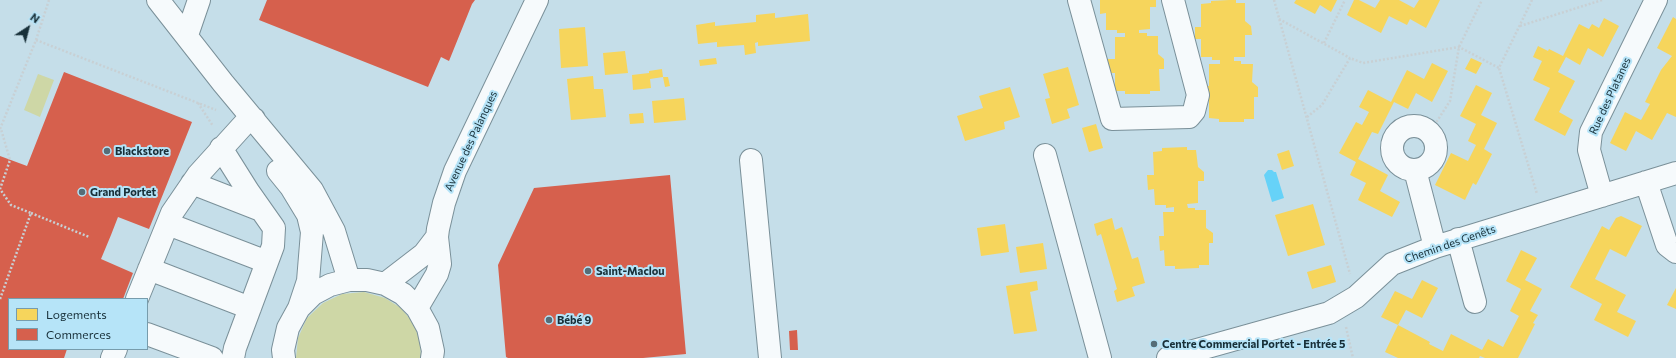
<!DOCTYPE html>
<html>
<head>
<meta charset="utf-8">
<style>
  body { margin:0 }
  #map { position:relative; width:1676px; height:358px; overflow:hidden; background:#c5dee9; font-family:Commissioner,sans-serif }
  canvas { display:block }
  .legend { position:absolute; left:8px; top:298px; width:140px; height:52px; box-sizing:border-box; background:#b6e4f8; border:1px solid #779cac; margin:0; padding:5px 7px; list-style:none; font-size:12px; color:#183039 }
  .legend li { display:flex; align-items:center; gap:8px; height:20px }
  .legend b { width:20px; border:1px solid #779cac }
  .north { position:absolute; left:8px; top:8px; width:40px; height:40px; -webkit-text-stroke:3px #b6e4f8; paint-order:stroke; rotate:36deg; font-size:11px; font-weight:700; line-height:16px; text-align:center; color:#183039 }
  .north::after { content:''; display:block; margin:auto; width:14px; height:18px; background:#183039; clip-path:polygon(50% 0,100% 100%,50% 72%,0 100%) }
</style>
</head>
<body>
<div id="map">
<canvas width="1676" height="358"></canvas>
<ul class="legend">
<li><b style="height:11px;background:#f6d55c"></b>Logements</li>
<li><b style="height:11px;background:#d6604d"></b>Commerces</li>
</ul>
<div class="north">N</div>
</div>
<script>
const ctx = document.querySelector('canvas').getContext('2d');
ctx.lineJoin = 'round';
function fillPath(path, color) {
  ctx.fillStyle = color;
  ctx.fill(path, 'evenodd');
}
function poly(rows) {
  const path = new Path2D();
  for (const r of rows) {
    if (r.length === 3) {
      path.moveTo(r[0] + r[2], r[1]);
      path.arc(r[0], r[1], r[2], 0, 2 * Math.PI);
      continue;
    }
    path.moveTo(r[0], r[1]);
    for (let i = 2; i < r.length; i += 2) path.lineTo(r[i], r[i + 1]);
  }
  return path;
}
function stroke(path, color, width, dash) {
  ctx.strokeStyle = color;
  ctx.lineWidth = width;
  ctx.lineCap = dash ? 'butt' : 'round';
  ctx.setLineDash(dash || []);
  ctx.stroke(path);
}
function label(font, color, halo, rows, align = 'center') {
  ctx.font = font + ' Commissioner,sans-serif';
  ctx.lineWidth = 4;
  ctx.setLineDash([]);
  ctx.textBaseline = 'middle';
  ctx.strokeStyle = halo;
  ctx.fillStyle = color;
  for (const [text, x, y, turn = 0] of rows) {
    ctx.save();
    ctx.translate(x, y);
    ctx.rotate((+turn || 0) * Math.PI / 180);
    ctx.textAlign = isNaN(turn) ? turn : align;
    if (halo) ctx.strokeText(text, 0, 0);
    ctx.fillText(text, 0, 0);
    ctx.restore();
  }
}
fillPath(poly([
  [38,74,54,80,40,117,24,110],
  [364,292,385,298,401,308,414,324,420,342,421,358,296,358,298,338,307,318,323,303,342,294]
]), '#ced7a6');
fillPath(poly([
  [1268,170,1272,170,1274,172,1276,172,1284,198,1272,202,1264,175]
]), '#66d2f8');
fillPath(poly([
  [1100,0,1156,0,1156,7,1150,7,1150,29,1139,30,1139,33,1147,33,1147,36,1158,36,1158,54,1164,59,1164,69,1159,69,1160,91,1150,91,1150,94,1125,94,1125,91,1115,91,1115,73,1108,73,1108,59,1115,59,1115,37,1125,37,1125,33,1117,33,1117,30,1106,30,1106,13,1100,14],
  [1229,0,1236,0,1236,3,1245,3,1245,21,1251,26,1252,35,1245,35,1245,57,1234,57,1234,61,1241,61,1241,64,1253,64,1252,82,1258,87,1258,97,1254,97,1254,119,1244,119,1244,122,1219,122,1219,119,1209,118,1209,99,1203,99,1203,86,1209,86,1209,64,1220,64,1220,60,1212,60,1212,57,1201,57,1201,39,1195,39,1195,27,1201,27,1201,4,1211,3,1211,1],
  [1296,0,1337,0,1331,12,1320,5,1315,14,1294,3],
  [1354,0,1359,0,1375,8,1380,0,1399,0,1414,8,1419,0,1440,0,1426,28,1410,19,1407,25,1389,16,1381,33,1347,15],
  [775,13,775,18,808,14,810,41,758,46,758,42,755,43,756,53,745,55,744,45,717,47,717,42,698,44,696,25,715,22,715,26,756,22,756,15],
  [1673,17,1676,19,1676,117,1667,113,1652,140,1636,131,1626,151,1610,143,1625,112,1641,120,1650,104,1645,102,1661,70,1672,56,1657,48],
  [1604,18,1619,26,1603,57,1588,48,1580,65,1566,57,1558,72,1575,81,1559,112,1573,120,1565,136,1534,120,1550,88,1533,80,1542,61,1533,57,1538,46,1548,51,1549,49,1563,56,1579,24,1589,29,1592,24,1599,28],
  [585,27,588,66,561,68,559,29],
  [625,51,628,73,605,75,603,53],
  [716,58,717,64,700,66,699,60],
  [1471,58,1482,63,1476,74,1465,69],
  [1432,63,1448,71,1432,102,1416,93,1408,109,1394,102,1378,134,1372,132,1358,159,1388,175,1380,191,1400,202,1392,217,1358,200,1366,183,1350,175,1356,162,1339,153,1356,122,1362,125,1369,112,1359,107,1368,90,1391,102,1407,70,1424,79],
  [1068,67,1079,105,1067,109,1070,118,1052,124,1045,99,1050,98,1043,74],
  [662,69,663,77,650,79,651,88,633,90,632,75,649,73,649,71],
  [593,76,594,89,603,89,606,117,571,120,567,79],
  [663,77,668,77,670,86,665,87],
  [1476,85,1492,93,1481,115,1497,123,1484,149,1492,154,1476,185,1473,183,1465,200,1435,185,1451,153,1468,161,1476,145,1468,141,1476,124,1460,116],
  [1010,87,1020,117,1004,122,1005,129,965,141,957,116,983,108,979,96],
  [684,98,686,120,654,123,652,101],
  [643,113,644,123,630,124,629,114],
  [1096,124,1103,148,1089,152,1082,128],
  [1187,147,1187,150,1196,150,1198,167,1204,172,1204,181,1198,181,1198,203,1187,204,1188,208,1195,208,1195,210,1206,210,1206,228,1213,233,1213,243,1209,243,1209,265,1199,265,1199,268,1175,269,1175,266,1165,266,1164,250,1160,251,1159,236,1164,236,1163,212,1174,212,1174,207,1166,208,1166,205,1155,205,1154,189,1148,190,1147,175,1154,175,1153,152,1162,151,1162,148],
  [1289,150,1294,166,1282,170,1277,154],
  [1313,204,1325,245,1288,256,1275,215],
  [1621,216,1642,226,1626,257,1610,249,1595,279,1626,295,1617,312,1636,321,1628,337,1594,320,1602,304,1570,287,1602,226,1609,230,1616,218],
  [1112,218,1115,230,1122,227,1132,259,1138,257,1145,283,1132,287,1135,296,1117,302,1114,291,1117,289,1101,234,1097,236,1094,224],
  [1005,224,1009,252,981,256,977,228],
  [1043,243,1047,269,1020,273,1016,247],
  [1521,250,1537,258,1525,280,1542,289,1530,311,1538,315,1533,323,1535,324,1518,358,1485,358,1480,356,1479,358,1398,358,1385,352,1398,325,1381,317,1395,291,1412,299,1422,280,1438,288,1422,318,1406,310,1398,325,1430,342,1429,344,1443,351,1451,334,1482,350,1488,339,1503,347,1519,316,1510,311,1521,289,1506,281],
  [1331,265,1336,282,1312,289,1307,272],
  [1037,281,1038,290,1030,292,1037,331,1014,334,1006,286],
  [1676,288,1676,309,1667,305]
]), '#f6d55c');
fillPath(poly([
  [267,0,475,0,472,4,449,61,441,57,428,87,259,20],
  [64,72,192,122,149,229,118,217,111,235,101,259,133,273,123,299,9,299,9,349,67,349,64,358,0,358,0,156,27,166],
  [670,175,686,354,643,358,508,358,506,357,498,265,534,188],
  [797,330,798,350,790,350,789,331]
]), '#d6604d');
const minor = poly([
  [158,0,223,83,312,190,334,231,349,280],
  [1079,0,1112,119,1189,117,1194,111,1198,95,1173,0],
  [187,35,199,0],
  [1414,148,22],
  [221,148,248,191,274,228,273,246,235,348,233,358],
  [1045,155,1100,358],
  [751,160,770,358],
  [1415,170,1435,247],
  [278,171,291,187,308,215,312,232,308,281,299,308,288,328,283,350,284,358],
  [1646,182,1667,245,1676,252],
  [192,183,261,210],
  [1602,196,1589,150,1591,132,1656,0],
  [168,224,267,262],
  [1458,239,1475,302],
  [149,269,250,308],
  [385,284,424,254,437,237],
  [137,299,172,213,198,175,246,122,254,119],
  [299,308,313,294,330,285,349,280,367,280,385,284,403,294,417,308,428,328,433,351,432,358],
  [417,308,437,274,440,264,437,237,438,229,444,203,455,171,537,0],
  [147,334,212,358],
  [112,358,116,349],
  [1168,358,1329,313,1356,297,1392,264,1435,247,1676,173]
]);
stroke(minor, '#7a9099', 24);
stroke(poly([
  [1274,0,1350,274],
  [1532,0,1499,68,1537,194],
  [1279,19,1350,58],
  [1520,26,1602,0],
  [36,40,216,110],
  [1324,43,1345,0],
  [198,103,213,126],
  [1307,117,1322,105,1350,58,1363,63,1459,47,1499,68],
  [0,129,36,40,49,0],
  [1430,132,1450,101,1459,47,1482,0],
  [31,213,89,237],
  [0,299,31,213,11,205,0,189,10,160,1,129],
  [1346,327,1353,358]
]), '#c8d0d4', 2.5, [2, 2]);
stroke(minor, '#f6fafc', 22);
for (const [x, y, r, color] of [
  [107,151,4,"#556d77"],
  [82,192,4,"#556d77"],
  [588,271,4,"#556d77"],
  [549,320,4,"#556d77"],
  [1154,344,4,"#556d77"]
]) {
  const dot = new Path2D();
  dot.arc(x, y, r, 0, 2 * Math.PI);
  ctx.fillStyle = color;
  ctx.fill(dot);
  stroke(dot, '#b6e4f8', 1.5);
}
label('11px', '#183039', '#b6e4f8', [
  ["Rue des Platanes",1610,96,-65],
  ["Avenue des Palanques",471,141,-65],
  ["Chemin des Genêts",1450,244,-19]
]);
label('bold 11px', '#183039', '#b6e4f8', [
  ["Blackstore",115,151],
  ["Grand Portet",90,192],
  ["Saint-Maclou",596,271],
  ["Bébé 9",557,320],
  ["Centre Commercial Portet - Entrée 5",1162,344]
], 'left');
</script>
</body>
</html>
